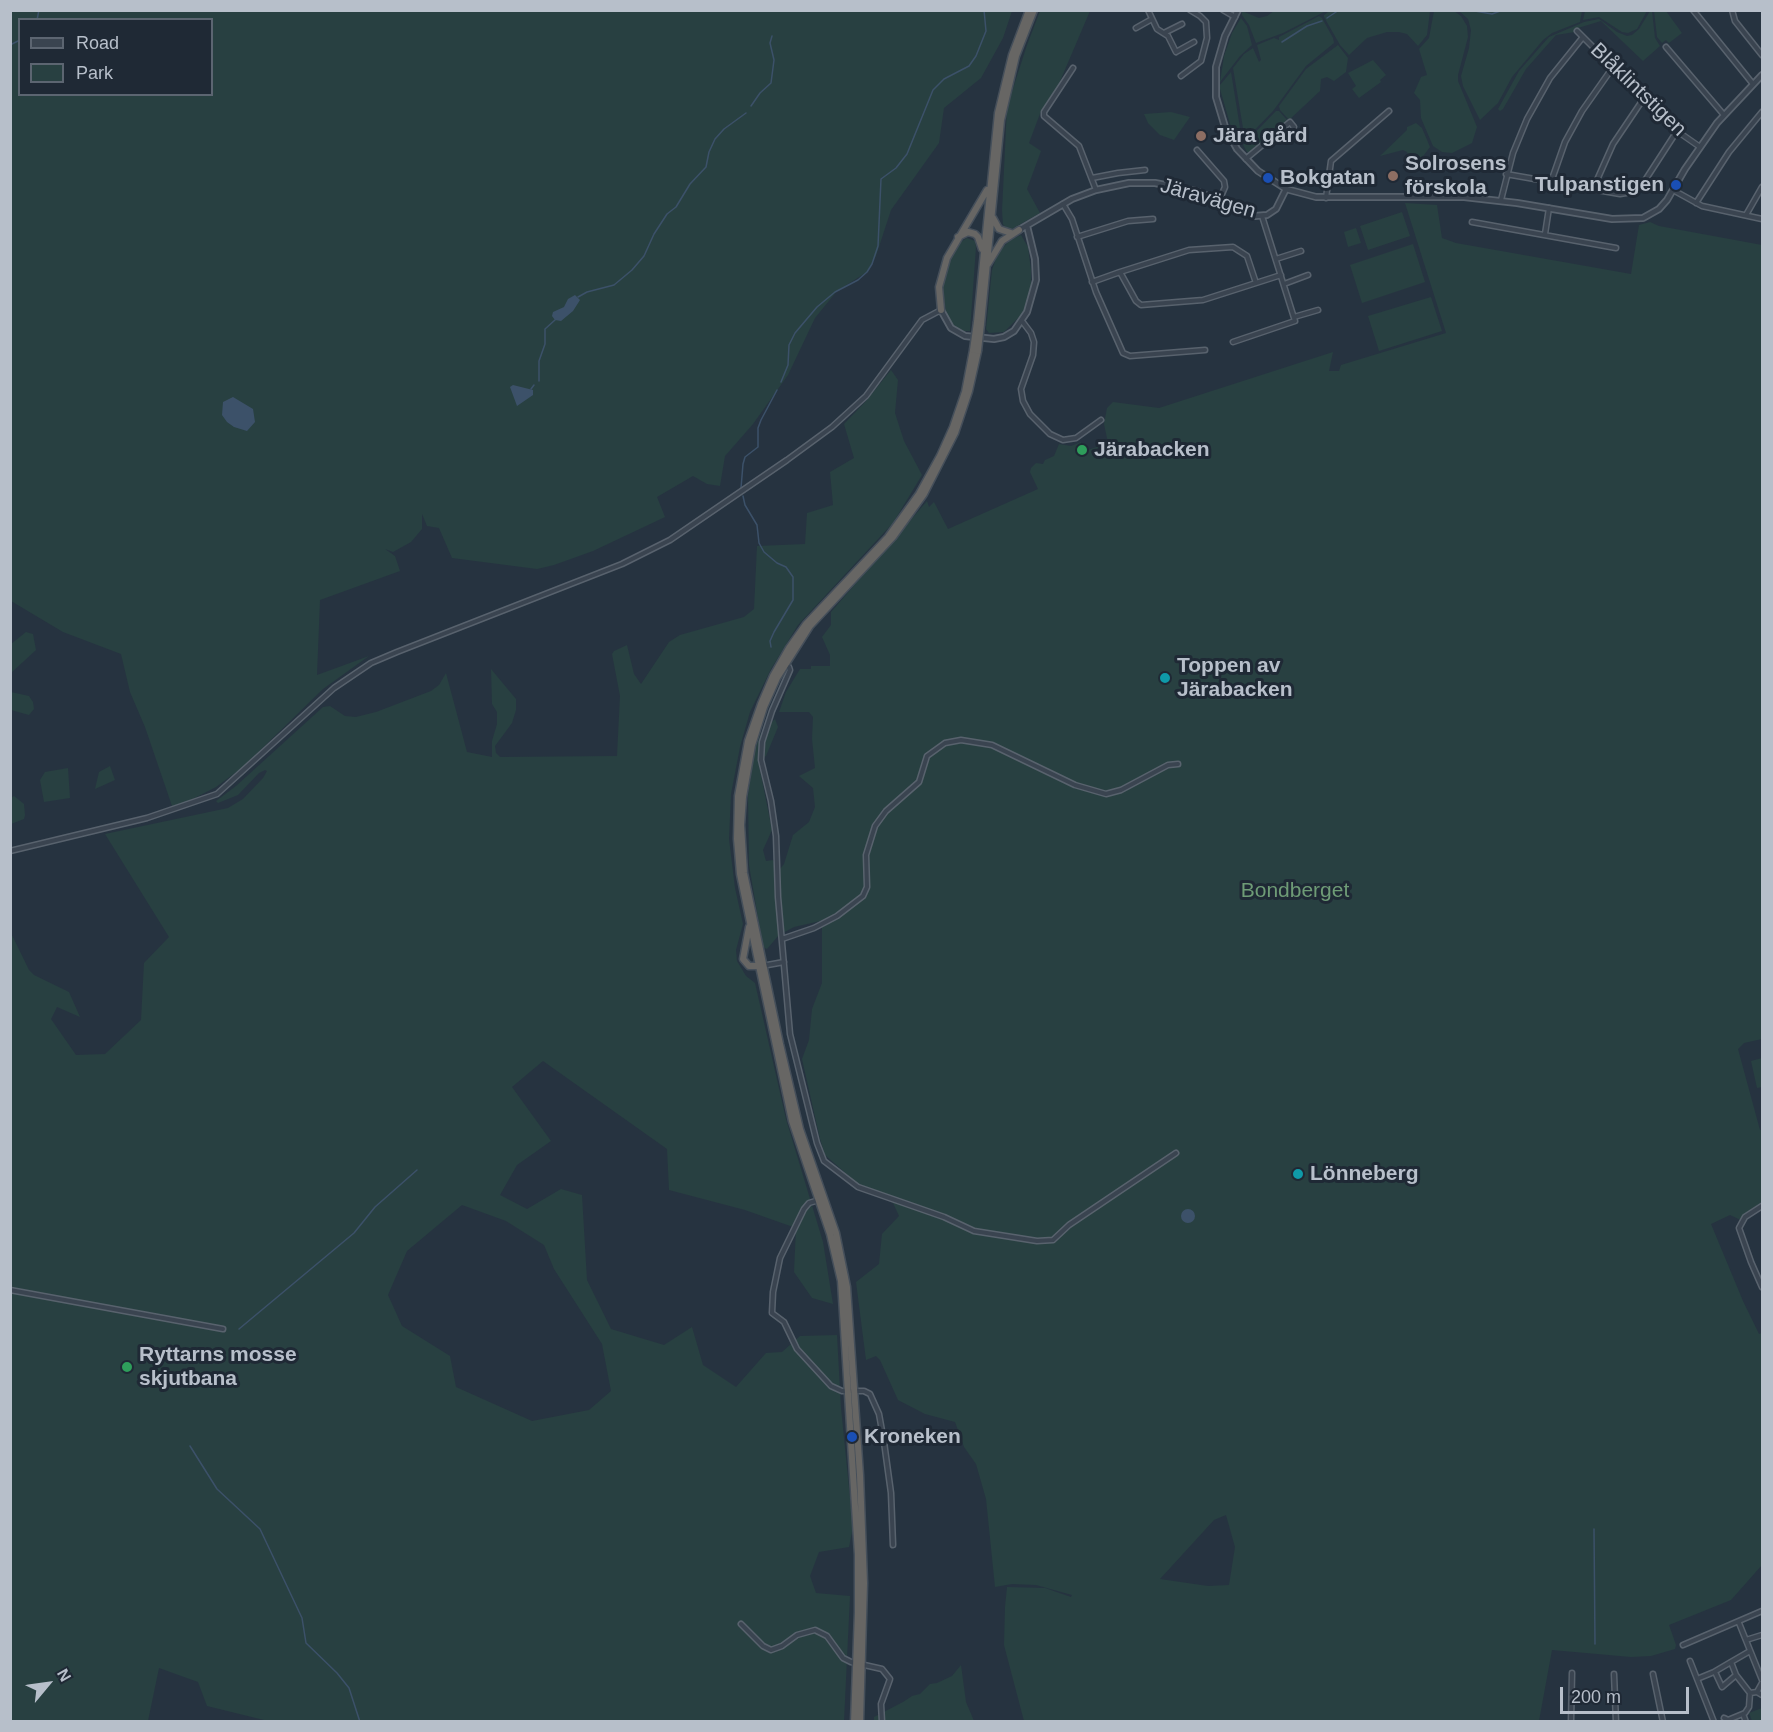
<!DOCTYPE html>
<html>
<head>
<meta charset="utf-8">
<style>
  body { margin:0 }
  #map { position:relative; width:1773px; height:1732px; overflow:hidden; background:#263340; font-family:Arial,sans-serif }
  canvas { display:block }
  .frame { position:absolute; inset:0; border:12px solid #b7bfca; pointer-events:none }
  .legend { position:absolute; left:18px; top:18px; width:195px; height:78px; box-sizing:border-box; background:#1f2935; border:2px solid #5c6571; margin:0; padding:8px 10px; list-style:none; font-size:18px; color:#b7bfca }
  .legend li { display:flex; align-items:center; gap:12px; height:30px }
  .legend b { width:30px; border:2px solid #5c6571 }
  .north { position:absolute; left:18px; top:1654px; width:60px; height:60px; -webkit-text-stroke:4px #1f2935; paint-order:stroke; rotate:61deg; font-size:16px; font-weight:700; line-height:24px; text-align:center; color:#b7bfca }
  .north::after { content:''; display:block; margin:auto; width:21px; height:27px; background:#b7bfca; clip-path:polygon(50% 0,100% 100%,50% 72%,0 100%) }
  .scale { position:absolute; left:1560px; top:1687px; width:129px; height:27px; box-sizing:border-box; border:3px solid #b7bfca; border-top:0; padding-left:8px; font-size:18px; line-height:21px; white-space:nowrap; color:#b7bfca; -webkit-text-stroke:4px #1f2935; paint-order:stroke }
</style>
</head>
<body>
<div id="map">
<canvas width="1773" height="1732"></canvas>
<div class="frame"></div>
<ul class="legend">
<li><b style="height:8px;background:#3a4450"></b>Road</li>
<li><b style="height:16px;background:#284041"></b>Park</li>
</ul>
<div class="north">N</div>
<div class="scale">200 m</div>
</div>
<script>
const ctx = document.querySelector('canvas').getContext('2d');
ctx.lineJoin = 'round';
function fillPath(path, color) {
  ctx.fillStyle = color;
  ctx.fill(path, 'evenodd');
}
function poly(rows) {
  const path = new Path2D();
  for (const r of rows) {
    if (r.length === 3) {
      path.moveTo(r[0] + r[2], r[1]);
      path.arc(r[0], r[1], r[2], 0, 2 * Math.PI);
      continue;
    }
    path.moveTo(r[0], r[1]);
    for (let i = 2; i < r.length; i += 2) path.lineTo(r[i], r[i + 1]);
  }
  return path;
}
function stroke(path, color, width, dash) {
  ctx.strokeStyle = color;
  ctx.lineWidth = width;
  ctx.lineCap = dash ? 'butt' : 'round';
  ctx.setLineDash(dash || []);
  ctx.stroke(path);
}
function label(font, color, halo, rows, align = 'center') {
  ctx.font = font + ' Arial,sans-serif';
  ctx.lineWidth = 6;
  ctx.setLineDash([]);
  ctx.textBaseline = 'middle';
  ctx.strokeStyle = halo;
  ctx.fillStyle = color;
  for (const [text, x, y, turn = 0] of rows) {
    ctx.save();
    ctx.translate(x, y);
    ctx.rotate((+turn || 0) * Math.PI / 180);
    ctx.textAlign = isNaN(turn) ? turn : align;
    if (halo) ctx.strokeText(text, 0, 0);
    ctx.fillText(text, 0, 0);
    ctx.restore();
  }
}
fillPath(poly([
  [1331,10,1430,10,1430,11,1427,35,1418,46,1407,34,1399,32,1387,32,1367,38,1349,55,1340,45,1324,17,1324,15],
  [10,11,1012,11,1003,38,981,78,944,108,939,143,891,210,876,256,867,272,837,291,815,318,788,375,753,424,725,456,720,486,707,484,693,476,657,497,665,517,593,551,554,565,537,569,452,558,439,528,427,526,422,514,422,529,411,542,393,552,385,549,395,556,400,571,320,600,317,675,369,656,323,689,243,767,216,787,187,802,172,806,145,727,130,692,121,654,63,632,11,601],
  [20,20,212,20,212,94,20,94],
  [1040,11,1090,11,1058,86,1041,111,1029,143,1041,151,1027,189,1040,213,1012,229,1006,228,1003,224,1002,211,1007,107,1027,45],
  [1242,11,1259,18,1267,16,1274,11,1326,11,1283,33,1256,43,1249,25,1242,15],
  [1434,11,1454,11,1461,16,1467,26,1468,37,1458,75,1458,81,1477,127,1472,143,1452,153,1442,152,1433,146,1421,118,1420,100,1414,93,1421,77,1427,75,1419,49,1429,38],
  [1459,11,1582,11,1580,22,1552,33,1543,40,1512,77,1498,103,1480,120,1463,86,1461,76,1469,48,1471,30,1468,19],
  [1585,11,1585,10,1647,11,1637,29,1628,33,1622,32,1599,17,1583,20],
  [1650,11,1652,11,1655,38,1660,46,1643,61,1601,21,1578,28,1575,32,1556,35,1526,69,1503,109,1500,111,1498,109,1519,71,1549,37,1584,22,1599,19,1617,32,1627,36,1632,35,1639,29],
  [1654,11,1666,11,1682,33,1669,43,1666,40,1662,43,1657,37],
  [1319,16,1322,18,1333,38,1334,43,1306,66,1273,111,1245,140,1233,68,1244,54,1253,48,1259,62,1261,60,1257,45,1274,38,1279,40,1279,37],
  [1241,18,1247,26,1252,45,1240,56,1220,82,1224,56,1232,33],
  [1338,45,1348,58,1346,72,1334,81,1327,77,1321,79,1320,91,1289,120,1280,110,1279,106,1306,69],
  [1373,60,1386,75,1380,80,1381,82,1359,98,1352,89,1356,86,1348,73],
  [1231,72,1242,140,1241,144,1230,124,1220,89,1220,85],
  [1276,111,1279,111,1288,121,1250,152,1247,152,1243,145],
  [1171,112,1190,117,1174,140,1160,135,1148,123,1144,114],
  [1416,123,1422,128,1430,147,1424,155,1416,161,1410,161,1407,152,1403,150,1380,156,1407,130,1407,127],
  [1405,203,1437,205,1442,238,1456,243,1631,274,1639,225,1650,222,1659,226,1762,245,1762,1039,1744,1043,1738,1049,1760,1130,1762,1130,1762,1202,1744,1214,1749,1218,1745,1222,1730,1215,1711,1224,1743,1301,1759,1334,1762,1333,1762,1565,1731,1600,1669,1625,1676,1645,1675,1649,1651,1656,1631,1657,1552,1650,1539,1721,1024,1721,1004,1645,1005,1607,1007,1587,1045,1588,1071,1597,1072,1595,1036,1585,1012,1584,995,1587,986,1499,976,1464,964,1447,955,1422,925,1414,898,1400,880,1360,876,1356,866,1360,856,1282,879,1264,882,1234,899,1216,893,1203,859,1185,825,1155,820,1139,802,1059,809,1040,812,1009,822,983,822,925,824,924,825,920,794,927,779,935,767,949,763,947,749,865,748,796,753,755,761,733,775,719,778,727,766,756,758,760,772,830,763,850,766,861,773,860,779,870,784,864,793,835,809,822,815,807,813,788,799,776,815,768,812,739,813,717,809,712,779,712,786,692,800,669,811,669,811,666,830,666,830,655,822,637,831,625,831,612,927,501,929,507,934,502,948,529,1038,489,1030,472,1031,468,1036,463,1043,464,1045,460,1054,456,1059,444,1071,446,1081,442,1081,450,1085,451,1108,443,1104,424,1107,408,1113,402,1159,408,1333,352,1329,371,1339,371,1341,365,1446,333],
  [1226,1515,1235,1547,1229,1585,1208,1586,1160,1579,1214,1520],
  [1402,212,1410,236,1368,250,1360,226],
  [1356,228,1361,243,1348,247,1344,232],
  [1021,235,1028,247,1031,270,1031,288,1024,312,1004,332,989,333,986,329,992,270,998,253,1010,240],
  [967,238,975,241,976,247,970,331,964,331,957,329,947,317,942,289,948,262,959,243],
  [1413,244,1425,282,1362,303,1350,265],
  [1431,297,1442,331,1379,351,1368,316],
  [891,370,898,380,895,413,904,441,922,475,893,523,798,625,771,669,750,712,740,747,731,794,729,839,735,888,743,924,736,950,737,961,746,976,755,983,786,1119,823,1242,833,1304,812,1298,794,1272,796,1228,745,1210,669,1190,667,1149,543,1061,512,1087,551,1141,517,1165,500,1195,527,1209,561,1189,582,1195,587,1280,611,1329,664,1345,692,1327,703,1365,736,1387,766,1353,782,1352,800,1336,837,1335,841,1408,853,1527,849,1547,819,1552,810,1576,816,1593,850,1596,844,1721,268,1721,207,1706,198,1682,159,1668,148,1721,11,1721,10,931,29,970,34,975,69,992,80,1017,57,1007,51,1019,76,1055,105,1054,141,1020,144,963,169,937,105,834,228,808,243,799,263,778,267,771,265,770,259,773,238,795,218,803,216,801,236,786,323,707,330,706,345,716,356,717,376,712,431,691,439,685,446,673,467,752,492,757,492,741,497,724,497,712,492,704,491,669,516,699,516,710,512,723,495,746,496,753,500,757,617,756,620,696,612,654,614,651,627,645,634,674,641,684,669,642,680,635,744,617,754,609,757,546,805,544,807,513,833,505,830,472,854,458,844,424,866,401],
  [462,1205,506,1221,544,1245,554,1269,602,1344,611,1391,589,1410,532,1421,456,1387,450,1356,402,1326,388,1295,407,1251],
  [26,632,33,634,36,650,11,673,11,644],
  [11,692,29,696,33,702,34,709,29,715,11,710],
  [110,766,115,780,95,789,99,772],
  [68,768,70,798,44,802,40,780,45,772],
  [14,796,24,804,25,815,24,819,11,824,11,798],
  [1762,1058,1762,1087,1757,1088,1751,1061],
  [961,1665,966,1702,974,1721,874,1722,874,1717,903,1702,912,1696,920,1694,930,1684,937,1683,952,1676],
  [1762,1708,1762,1721,1752,1721,1749,1713]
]), '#284041');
fillPath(poly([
  [575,295,580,300,573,311,561,321,555,320,552,316,553,312,564,307,568,299],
  [513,385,533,390,533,395,517,406,510,387],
  [233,397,253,409,255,422,247,431,234,427,227,422,222,415,223,402],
  [1188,1216,7]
]), '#3c5169');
stroke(poly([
  [1469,10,1492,14,1503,10],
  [1327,18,1339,10],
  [37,20,39,10],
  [1282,42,1307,26,1322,21],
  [10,45,20,40],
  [751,106,760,93,771,83,774,60,770,43,772,36],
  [578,297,587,292,614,285,632,270,644,256,654,234,667,214,676,207,690,184,706,167,709,152,715,139,724,129,746,113],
  [539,381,539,361,545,344,545,329,555,320],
  [781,382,788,365,789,345,795,333,817,307,835,292,858,280,867,272,872,264,878,246,881,179,896,168,907,154,933,90,944,79,969,66,976,56,986,31,984,10],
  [531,389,534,385],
  [741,488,743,464,745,457,758,447,758,428,761,420,777,390],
  [743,496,745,505,757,525,759,543,764,552,777,563,786,567,793,577,793,600,774,632,770,641,771,647],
  [239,1329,354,1233,375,1207,417,1170],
  [190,1446,217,1489,260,1529,302,1618,306,1643,337,1673,349,1688,360,1722],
  [1594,1529,1595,1644]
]), '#3c5169', 1.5);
const minor = poly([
  [1148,10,1157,29,1168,36,1176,52,1194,42],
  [1223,10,1235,17],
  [1693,10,1753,84],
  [1732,10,1735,21,1762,55],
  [1136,28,1152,19],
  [1577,31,1677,131,1700,147],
  [1164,33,1182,24],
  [1666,47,1724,115],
  [1073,68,1044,112,1044,116,1079,146,1096,190],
  [1181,76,1201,61,1207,38,1206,22,1200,16,1190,10],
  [1197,150,1224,181,1225,187,1219,201],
  [1246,159,1248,157,1290,122,1294,127,1291,133,1280,130],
  [1506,174,1620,194,1626,193,1642,185,1677,131],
  [1092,178,1118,173,1145,170],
  [1551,182,1565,142,1582,111,1613,67],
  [1593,189,1613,144,1644,98],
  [1673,190,1702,206,1762,219],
  [1326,198,1331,161,1389,111],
  [1501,200,1513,153,1527,119,1550,78,1583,37],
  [1696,203,1729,152,1762,112],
  [1063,204,1072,219,1096,292,1123,353,1130,356,1205,350],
  [1746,215,1762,187],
  [1472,222,1616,248],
  [1545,234,1549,208],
  [1077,237,1128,221,1153,219],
  [1276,259,1301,251],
  [1092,282,1120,272],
  [1256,283,1247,256,1233,247,1189,250,1120,272,1136,301,1141,305,1203,300,1281,275],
  [1284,284,1308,275],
  [1294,317,1318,310],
  [1022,321,1031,333,1034,342,1033,355,1021,389,1023,401,1030,414,1050,434,1063,440,1076,438,1101,420],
  [1233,342,1295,321,1262,216],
  [785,665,789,667,790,670,772,711,762,742,761,760,771,801,776,836,778,897,790,1034,817,1143,824,1161,858,1187,944,1217,974,1231,1037,1241,1053,1240,1069,1225,1176,1153],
  [10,851,147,818,217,794,334,688,371,663,397,652,622,564,670,540,787,460,832,427,866,396,922,320,941,310],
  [782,939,814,928,837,916,863,896,867,887,866,855,875,826,886,811,919,782,927,756,945,743,961,740,992,745,1075,785,1106,794,1121,790,1168,765,1178,764],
  [762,966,784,962],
  [819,1200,809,1203,804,1209,780,1258,773,1292,772,1313,784,1322,797,1349,831,1386,842,1391,864,1391,870,1394,879,1414,884,1442,891,1493,893,1545],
  [1762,1206,1745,1217,1739,1228,1751,1262,1762,1287],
  [10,1290,223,1329],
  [1739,1623,1762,1680],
  [741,1624,763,1646,771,1650,782,1646,797,1635,815,1630,827,1636,843,1658,851,1662,882,1669,890,1679,881,1704,882,1722],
  [1746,1640,1762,1635],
  [1683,1645,1762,1611],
  [1690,1661,1714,1722],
  [1731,1662,1750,1651],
  [1715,1672,1722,1687,1736,1675],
  [1614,1674,1616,1722],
  [1653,1674,1663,1722],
  [1697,1679,1714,1672,1731,1662,1736,1675,1750,1693],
  [1757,1692,1762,1683],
  [1743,1714,1746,1722],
  [1724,1718,1728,1720,1745,1713,1749,1707,1750,1693,1757,1692,1762,1695],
  [1571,1722,1572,1673]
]);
const tertiary = poly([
  [1238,10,1225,36,1216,67,1216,97,1225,127,1237,149,1258,171,1286,189,1316,197,1464,197,1517,203,1612,219,1643,218,1659,209,1667,200,1685,169,1717,123,1762,75],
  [1019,230,1072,199,1096,190,1129,183,1155,183,1196,191,1255,216,1267,215,1276,209,1286,189],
  [941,310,951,328,965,336,994,339,1004,337,1014,331,1027,312,1036,280,1035,259,1027,226]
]);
const trunk = poly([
  [993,218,999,229,1011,233],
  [958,237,968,232,975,234,978,237,982,249],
  [988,264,1002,241,1019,230],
  [941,310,939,287,947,258,987,190],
  [977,322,998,113,1012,55,1029,10],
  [981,324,1001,120,1016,56,1034,10],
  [749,927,743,959,749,966,759,966],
  [854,1722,858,1612,858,1555,841,1281,830,1234,792,1121,759,966,740,874,737,839,738,796,748,741,761,704,773,676,789,648,806,624,888,537,919,494,940,456,953,427,965,392,973,350],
  [860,1722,864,1583,860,1475,847,1287,836,1233,800,1129,780,1044,744,873,741,825,743,797,752,745,764,707,777,678,810,626,893,537,924,494,955,433,969,391,978,351]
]);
stroke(minor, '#58626d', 7);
stroke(tertiary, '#58626d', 8);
stroke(trunk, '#454f5a', 9);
stroke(minor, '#3a4450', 4);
stroke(tertiary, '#3a4450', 4.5);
stroke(trunk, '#676664', 6);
const trunkBridge = poly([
  [973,350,977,322],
  [978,351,981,324]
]);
stroke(trunkBridge, '#454f5a', 9, []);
stroke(trunkBridge, '#676664', 6);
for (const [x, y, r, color] of [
  [1201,136,6,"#8d6e63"],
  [1393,176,6,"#8d6e63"],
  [1268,178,6,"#1a4fb4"],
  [1676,185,6,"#1a4fb4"],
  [1082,450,6,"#2e9e5b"],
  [1165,678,6,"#0f9aa8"],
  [1298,1174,6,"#0f9aa8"],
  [127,1367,6,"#2e9e5b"],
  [852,1437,6,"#1a4fb4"]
]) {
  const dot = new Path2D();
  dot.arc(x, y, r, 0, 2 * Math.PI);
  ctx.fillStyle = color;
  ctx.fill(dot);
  stroke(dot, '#1f2935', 2);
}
label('21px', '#b7bfca', '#1f2935', [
  ["Blåklintstigen",1638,90,44],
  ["Järavägen",1208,199,16]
]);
label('bold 21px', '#b7bfca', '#1f2935', [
  ["Jära gård",1213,136],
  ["Solrosens",1405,164],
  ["förskola",1405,188],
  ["Bokgatan",1280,178],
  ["Tulpanstigen",1664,185,"right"],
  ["Järabacken",1094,450],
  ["Toppen av",1177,666],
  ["Järabacken",1177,690],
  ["Lönneberg",1310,1174],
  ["Ryttarns mosse",139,1355],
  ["skjutbana",139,1379],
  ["Kroneken",864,1437]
], 'left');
label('21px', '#6e9b76', '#1f2935', [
  ["Bondberget",1295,891]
]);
</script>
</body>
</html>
